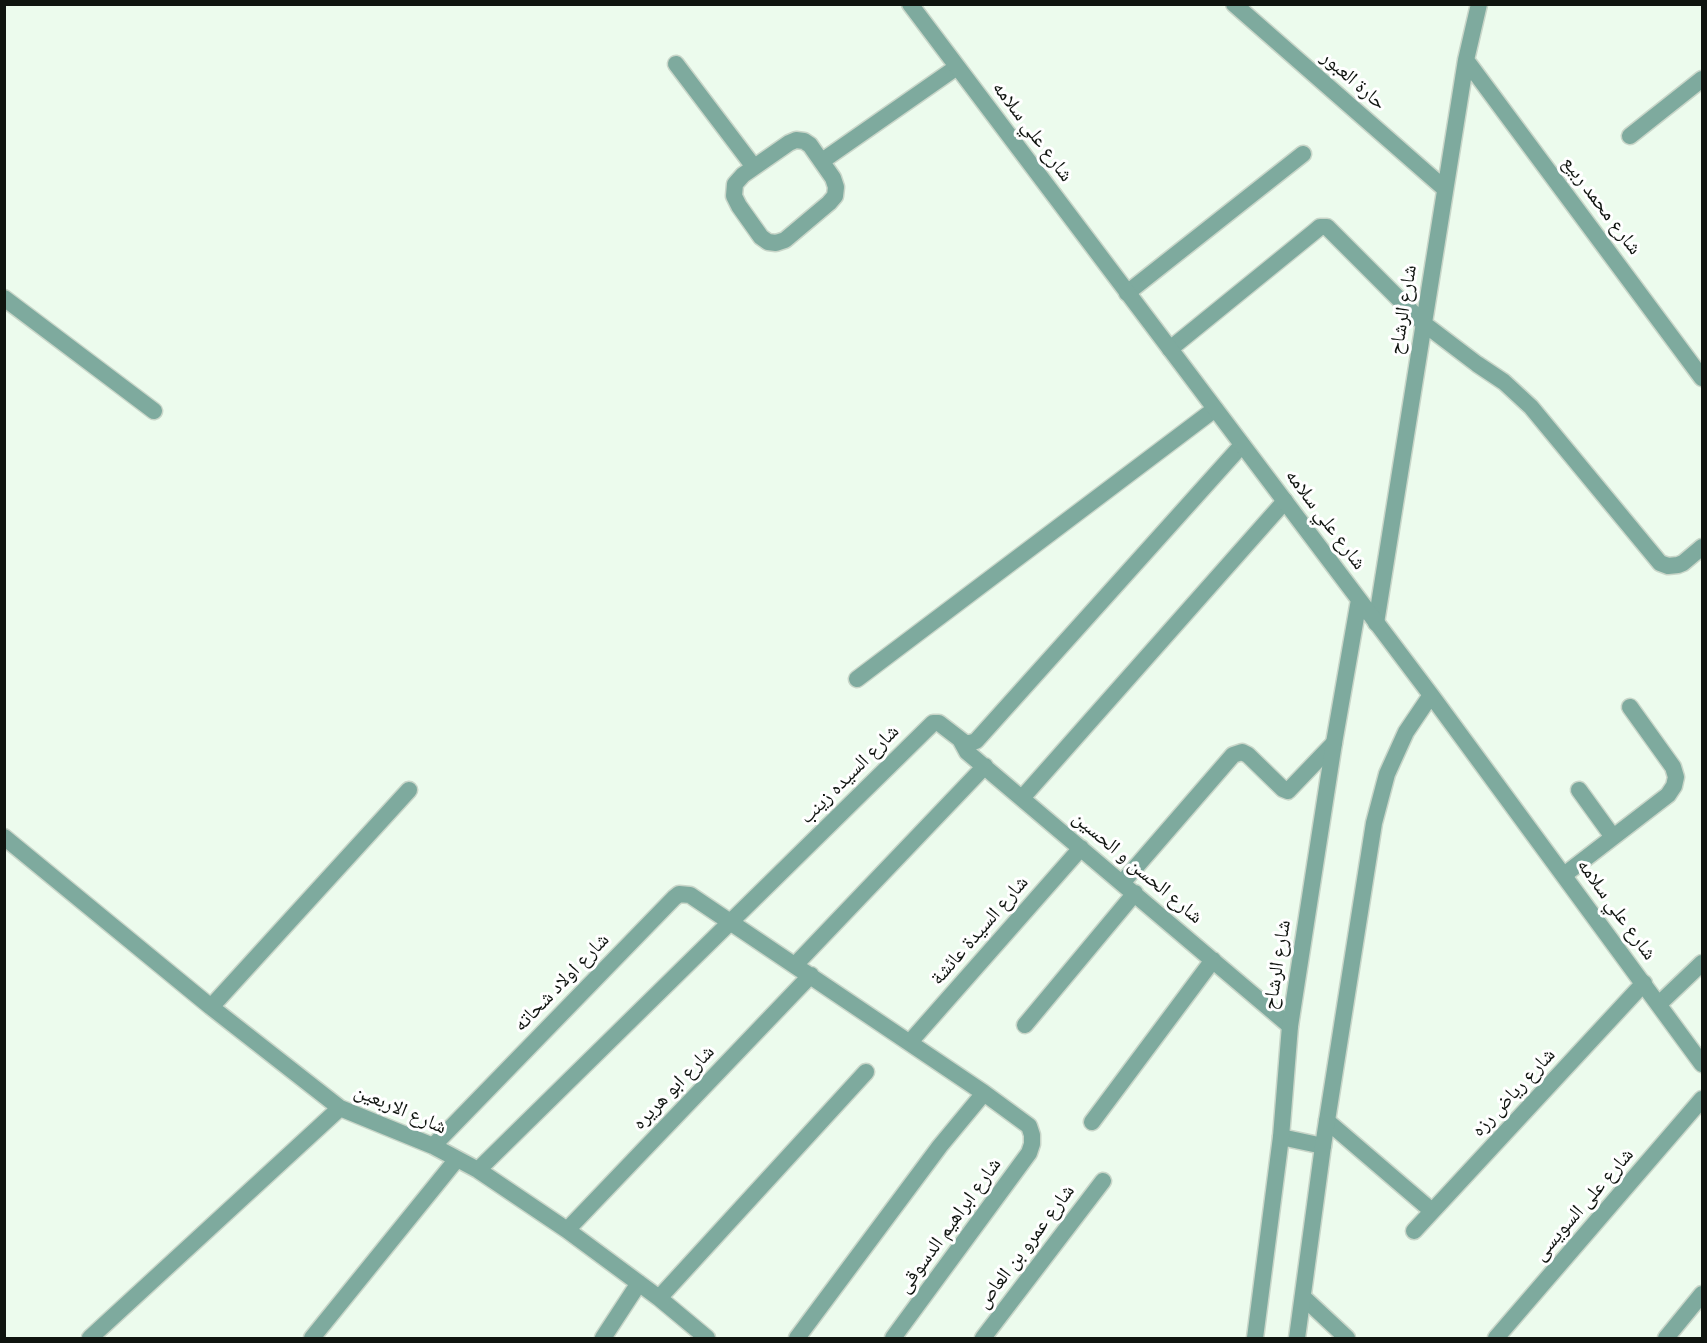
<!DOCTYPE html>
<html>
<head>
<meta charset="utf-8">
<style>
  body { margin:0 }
  #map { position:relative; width:1707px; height:1343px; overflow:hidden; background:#ecfbed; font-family:"Roboto Condensed",sans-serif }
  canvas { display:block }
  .frame { position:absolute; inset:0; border:6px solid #0f140f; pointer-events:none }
</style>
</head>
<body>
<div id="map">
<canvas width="1707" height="1343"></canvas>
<div class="frame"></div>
</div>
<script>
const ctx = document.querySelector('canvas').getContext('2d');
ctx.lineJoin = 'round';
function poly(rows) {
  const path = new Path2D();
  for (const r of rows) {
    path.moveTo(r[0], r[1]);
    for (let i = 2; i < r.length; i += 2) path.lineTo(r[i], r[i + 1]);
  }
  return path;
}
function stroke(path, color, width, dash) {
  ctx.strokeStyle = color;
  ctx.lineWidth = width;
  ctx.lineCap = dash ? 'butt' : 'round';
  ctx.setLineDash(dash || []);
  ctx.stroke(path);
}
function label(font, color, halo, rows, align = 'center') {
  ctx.font = font + ' "Roboto Condensed","Noto Naskh Arabic",sans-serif';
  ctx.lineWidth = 6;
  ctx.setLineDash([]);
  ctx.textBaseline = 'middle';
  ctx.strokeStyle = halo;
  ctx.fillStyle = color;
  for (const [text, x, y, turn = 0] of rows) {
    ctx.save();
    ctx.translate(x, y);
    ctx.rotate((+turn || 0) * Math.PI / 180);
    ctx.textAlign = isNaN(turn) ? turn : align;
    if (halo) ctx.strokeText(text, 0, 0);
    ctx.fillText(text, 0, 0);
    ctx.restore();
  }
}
const service = poly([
  [676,64,754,167],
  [796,140,804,141,810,145,833,178,836,187,835,196,829,203,785,240,776,243,768,242,761,237,739,206,734,196,735,184,743,175,789,143,796,140],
  [822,161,957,67],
  [1579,790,1613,837],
  [1564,875,1668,795,1674,786,1676,777,1673,767,1630,707]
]);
const minor = poly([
  [1234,4,1445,189],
  [1466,60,1702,378],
  [1630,136,1702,79],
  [1127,293,1303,154],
  [4,298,154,411],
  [1170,349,1314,232,1320,227,1327,227,1423,323,1477,364,1504,382,1531,407,1660,563,1668,566,1678,565,1683,563,1702,547],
  [1376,623,1466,60,1479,4],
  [857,679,1215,409],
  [961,741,967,752,1290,1026],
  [1022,798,1285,501],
  [4,837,211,1007,340,1108,433,1146,478,1170,567,1230,659,1298,707,1338],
  [1122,883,1233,755,1242,752,1248,755,1283,789,1288,791,1334,743],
  [795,965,985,766],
  [1659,1004,1702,963],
  [211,1007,409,790],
  [1025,1025,1135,893],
  [910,1042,1081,848],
  [1327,1121,1432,1211],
  [1092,1122,1213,960],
  [1281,1137,1323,1146],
  [433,1146,674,898,679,894,690,895,984,1093,1029,1126,1032,1135,1032,1144,1029,1153,893,1338],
  [478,1170,933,723,939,723,965,743,970,743,976,741,1242,445],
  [567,1230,811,975],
  [1414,1231,1644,983],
  [1303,1297,1347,1338],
  [659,1298,866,1072],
  [90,1338,340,1108],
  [312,1338,457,1159],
  [603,1338,639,1283],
  [797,1338,940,1146,984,1093],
  [983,1338,1103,1181],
  [1496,1338,1702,1099],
  [1666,1338,1702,1294]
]);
const tertiary = poly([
  [910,4,1431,695,1702,1064],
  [1255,1338,1281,1137,1290,1026,1334,743,1359,600],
  [1297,1338,1323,1146,1374,823,1387,774,1406,732,1431,695]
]);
stroke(service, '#c9d6c9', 19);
stroke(minor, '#c9d6c9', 19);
stroke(tertiary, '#c9d6c9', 19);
stroke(service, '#7eaa9e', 16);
stroke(minor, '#7eaa9e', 16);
stroke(tertiary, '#7eaa9e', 16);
label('20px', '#0f140f', '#fff', [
  ["حارة العبور",1353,81,41],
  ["شارع علي سلامه",1032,132,53],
  ["شارع محمد ربيع",1601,206,53],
  ["شارع الرشاح",1404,310,-81],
  ["شارع علي سلامه",1325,520,53],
  ["شارع السيده زينب",850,775,-45],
  ["شارع الحسن و الحسين",1137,868,40],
  ["شارع علي سلامه",1616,910,54],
  ["شارع السيدة عائشة",980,931,-49],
  ["شارع الرشاح",1278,965,-81],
  ["شارع اولاد شحاته",562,983,-46],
  ["شارع ابو هريره",674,1088,-46],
  ["شارع رياض رزه",1514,1093,-47],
  ["شارع الاربعين",400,1110,23],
  ["شارع على السويسى",1584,1205,-49],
  ["شارع ابراهيم الدسوقى",950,1226,-54],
  ["شارع عمرو بن العاص",1026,1247,-53]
]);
</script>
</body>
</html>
